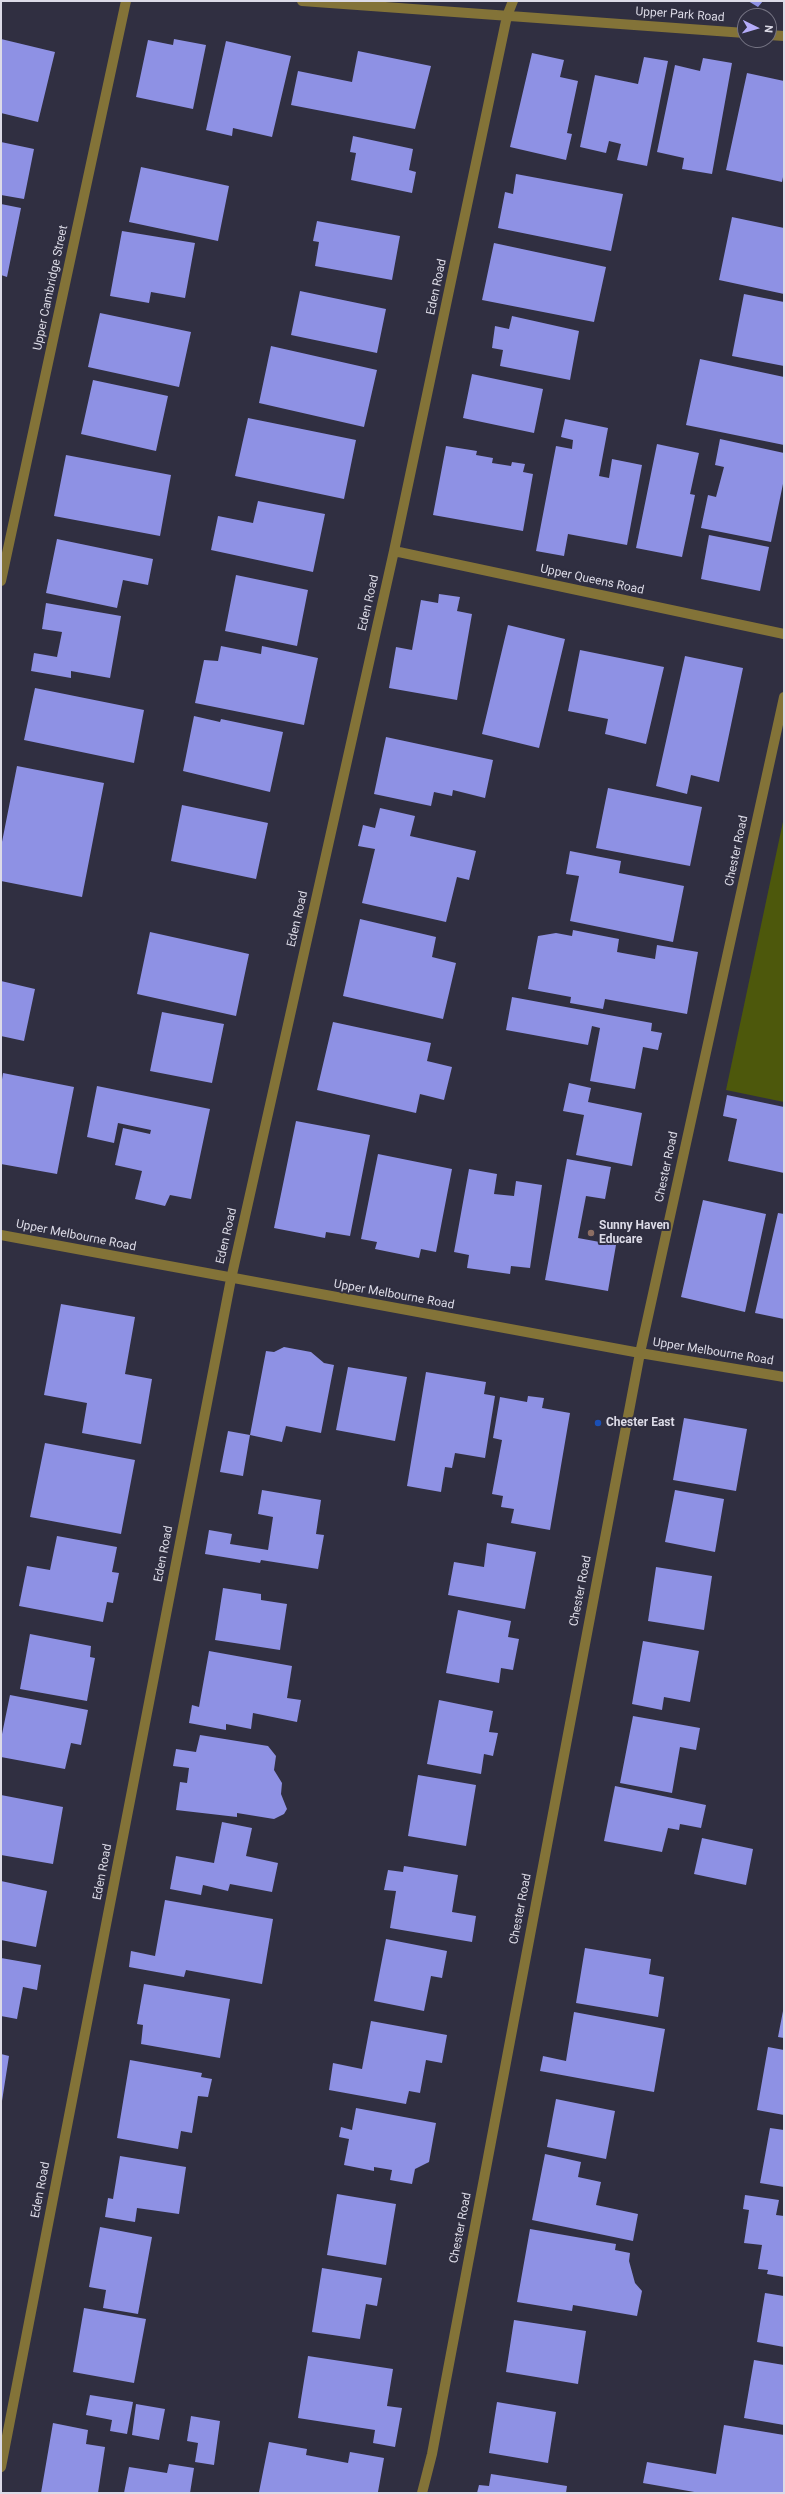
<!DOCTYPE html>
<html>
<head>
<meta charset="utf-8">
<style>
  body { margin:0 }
  #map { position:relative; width:785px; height:2494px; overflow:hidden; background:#302f41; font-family:Roboto,sans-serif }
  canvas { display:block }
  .frame { position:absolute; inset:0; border:2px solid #dcdbe7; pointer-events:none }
  .north { position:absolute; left:737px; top:8px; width:40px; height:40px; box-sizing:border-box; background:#302f41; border:1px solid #757483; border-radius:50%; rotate:95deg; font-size:11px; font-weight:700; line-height:16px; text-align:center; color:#dcdbe7 }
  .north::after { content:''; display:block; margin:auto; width:14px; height:18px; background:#b4acf9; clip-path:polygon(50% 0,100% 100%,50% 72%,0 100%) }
</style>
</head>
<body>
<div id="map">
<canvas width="785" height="2494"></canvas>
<div class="frame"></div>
<div class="north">N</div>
</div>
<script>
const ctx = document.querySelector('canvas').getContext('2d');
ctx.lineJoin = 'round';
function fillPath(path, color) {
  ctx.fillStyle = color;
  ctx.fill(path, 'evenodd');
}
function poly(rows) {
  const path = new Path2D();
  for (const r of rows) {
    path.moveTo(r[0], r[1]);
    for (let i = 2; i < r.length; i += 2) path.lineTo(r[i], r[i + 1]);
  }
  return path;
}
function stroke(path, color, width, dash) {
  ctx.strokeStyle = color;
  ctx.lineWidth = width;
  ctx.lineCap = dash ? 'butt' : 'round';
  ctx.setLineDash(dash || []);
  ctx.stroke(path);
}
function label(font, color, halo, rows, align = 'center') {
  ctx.font = font + ' Roboto,sans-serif';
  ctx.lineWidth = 4;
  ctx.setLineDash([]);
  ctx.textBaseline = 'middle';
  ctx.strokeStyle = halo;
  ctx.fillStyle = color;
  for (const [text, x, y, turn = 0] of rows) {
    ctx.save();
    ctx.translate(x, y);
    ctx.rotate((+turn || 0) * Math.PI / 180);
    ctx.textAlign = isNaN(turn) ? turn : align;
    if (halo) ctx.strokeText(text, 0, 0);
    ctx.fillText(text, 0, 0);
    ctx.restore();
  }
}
fillPath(poly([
  [784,817,784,1102,726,1090]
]), '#4d580c');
fillPath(poly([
  [748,1,763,1,758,7],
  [1,39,55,52,38,122,1,113],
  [174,39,206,45,193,109,136,97,148,40,173,45],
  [226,41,291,56,272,137,233,128,232,136,206,130],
  [358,51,431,66,415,129,291,105,298,71,352,82],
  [532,53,564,60,560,77,578,81,567,133,572,134,566,160,510,147],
  [644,57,668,61,647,166,617,160,621,144,609,141,606,153,580,147,595,75,638,84],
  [703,58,732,63,712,174,682,169,684,158,657,152,675,65,700,71],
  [747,73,784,81,784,172,782,182,726,170],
  [353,136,413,149,409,170,416,172,412,193,351,180,356,153,350,152],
  [1,142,34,149,24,199,1,195],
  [141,167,229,186,218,241,129,222],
  [516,174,623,194,611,251,498,228,505,192,513,194],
  [1,204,21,208,7,277,1,275],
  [732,217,784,228,784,294,719,280],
  [317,221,400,236,392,280,315,266,319,242,313,241],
  [122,231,195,243,185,298,151,292,149,303,110,296],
  [494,243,606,267,594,322,482,300],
  [300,291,386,309,377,353,291,335],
  [744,294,784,302,784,366,732,356],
  [100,313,191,332,179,387,88,367],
  [512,316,579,331,570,380,500,366,503,350,492,348,495,326,509,329],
  [271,346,377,370,364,427,259,403],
  [700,359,784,377,784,445,686,425],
  [472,374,543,389,534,433,463,418],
  [93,380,168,396,156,451,81,434],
  [248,418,356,440,344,499,235,476],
  [565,419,608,428,599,476,609,478,612,459,642,465,627,545,568,534,564,556,536,551,556,446,572,449,573,440,561,437],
  [720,439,784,453,784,479,771,542,701,528,708,495,716,497,724,467,715,465],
  [657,444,699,453,690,494,695,495,682,557,636,548],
  [446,446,477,451,476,455,493,458,492,463,511,466,512,462,525,464,523,472,533,474,523,531,433,515],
  [66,455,171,475,160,536,54,516],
  [258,501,325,514,313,572,211,550,218,516,253,523],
  [709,535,769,547,760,591,701,579],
  [57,539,153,559,148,585,123,580,117,608,46,593],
  [236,575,308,590,297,646,225,631],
  [439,594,460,597,457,611,472,614,457,700,389,688,396,647,412,650,421,600,438,603],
  [46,603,121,616,110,678,71,671,71,678,31,671,34,653,57,657,62,632,42,629],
  [508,625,565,639,539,748,482,734],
  [221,646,261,654,262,646,318,658,304,725,195,703,204,660,218,661],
  [580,650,664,667,646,744,605,734,608,719,568,711],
  [685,656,743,668,719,782,691,775,687,794,656,786],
  [35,688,144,710,134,763,24,740],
  [194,716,220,722,221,719,283,732,270,792,183,771],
  [386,737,493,760,485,798,453,790,452,796,434,792,431,806,374,794],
  [17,766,104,783,82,897,1,881,1,847],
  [608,788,702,807,690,866,596,848],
  [182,805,268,823,256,879,171,861],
  [380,808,415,816,410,836,476,851,469,880,457,877,446,922,362,903,375,849,358,846,363,825,375,828],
  [570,851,621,861,619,873,684,886,673,942,570,921,579,876,566,874],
  [360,919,436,937,432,957,456,963,443,1019,343,996],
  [573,930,619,939,617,952,655,959,657,945,698,952,687,1014,605,999,603,1009,570,1003,571,997,528,989,538,936,556,933,572,936],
  [150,932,249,954,236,1016,137,994],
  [1,981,35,989,24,1041,1,1036],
  [512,997,652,1023,651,1031,662,1033,658,1050,643,1047,635,1089,590,1081,600,1028,592,1026,588,1045,506,1030],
  [162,1012,224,1024,212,1083,150,1071],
  [333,1022,431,1043,427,1061,452,1067,444,1100,420,1094,416,1113,317,1090],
  [3,1073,74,1087,57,1174,1,1164,1,1086],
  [569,1083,591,1088,588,1102,642,1113,632,1166,576,1155,584,1115,563,1111],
  [97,1086,210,1109,191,1199,170,1195,165,1206,135,1199,142,1171,115,1165,123,1128,150,1134,151,1130,118,1123,114,1143,87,1137],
  [727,1095,784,1107,784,1173,728,1161,737,1119,723,1116],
  [296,1121,370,1135,350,1236,326,1232,325,1238,274,1228],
  [378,1154,452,1169,436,1252,421,1249,419,1258,375,1249,377,1242,361,1239],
  [567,1159,611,1167,605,1199,586,1196,578,1238,616,1245,608,1291,545,1280],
  [469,1169,497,1174,494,1194,514,1196,516,1181,542,1185,530,1268,511,1266,510,1274,467,1268,469,1255,454,1252],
  [703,1200,766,1214,745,1312,681,1297],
  [778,1213,784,1214,784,1319,755,1313],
  [61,1304,135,1317,125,1374,152,1379,141,1444,82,1433,87,1403,44,1395],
  [284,1347,311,1352,324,1363,334,1365,321,1433,286,1426,282,1442,250,1435,266,1351,274,1352],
  [348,1367,407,1377,395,1441,336,1430],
  [426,1372,486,1382,484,1394,495,1396,485,1458,455,1453,452,1468,445,1467,441,1492,407,1486],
  [528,1396,544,1398,542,1408,570,1413,550,1530,511,1523,514,1509,501,1507,503,1496,492,1494,502,1440,493,1438,500,1397,527,1402],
  [684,1418,747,1429,736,1491,673,1480],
  [228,1431,250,1435,243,1476,220,1472],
  [45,1443,135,1460,121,1534,30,1517],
  [262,1490,321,1500,316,1534,324,1535,318,1569,261,1560,260,1563,205,1554,209,1530,232,1534,230,1544,268,1550,273,1517,258,1514],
  [675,1490,724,1499,715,1552,665,1542],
  [57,1536,117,1547,112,1572,119,1573,113,1603,107,1602,103,1622,19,1606,27,1566,50,1570],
  [487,1543,536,1552,525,1609,448,1595,454,1562,484,1567],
  [656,1567,712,1576,704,1630,648,1621],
  [223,1588,261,1594,261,1600,287,1604,280,1650,215,1640],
  [458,1610,511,1621,508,1637,519,1639,513,1670,501,1668,499,1683,446,1673],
  [30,1634,91,1646,90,1657,95,1658,87,1701,20,1689],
  [643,1641,699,1651,690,1702,664,1697,662,1710,632,1704],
  [209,1651,292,1666,287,1698,301,1700,297,1722,253,1713,251,1729,226,1724,226,1730,189,1723,192,1705,199,1707],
  [10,1695,88,1710,81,1745,71,1743,65,1769,1,1757,1,1739],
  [439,1700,493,1711,489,1732,498,1733,493,1756,484,1754,481,1774,427,1764],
  [633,1716,700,1728,696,1750,680,1747,672,1793,620,1783],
  [200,1735,268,1746,276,1756,274,1770,282,1783,281,1794,287,1809,284,1814,274,1819,237,1813,237,1817,176,1810,180,1782,187,1783,189,1768,173,1766,176,1749,196,1752],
  [418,1775,476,1785,466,1846,408,1836],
  [615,1786,706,1805,701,1828,680,1824,679,1830,668,1828,662,1852,604,1841],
  [1,1795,63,1807,53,1864,1,1855],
  [222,1822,252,1828,246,1856,278,1863,272,1892,230,1884,228,1891,203,1885,201,1895,170,1889,176,1856,214,1863],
  [702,1838,753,1849,746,1885,694,1874],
  [404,1866,458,1875,452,1912,476,1916,472,1942,390,1928,396,1891,384,1890,388,1870,403,1872],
  [1,1881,47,1891,36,1947,1,1940],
  [165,1900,273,1919,262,1984,186,1970,184,1977,129,1967,131,1951,155,1956],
  [386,1939,447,1951,442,1978,431,1976,424,2011,374,2001],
  [585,1948,651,1959,649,1974,664,1977,658,2017,576,2003],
  [1,1958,41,1965,37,1990,23,1987,17,2019,1,2016],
  [144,1984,230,1999,220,2058,141,2044,143,2025,137,2024],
  [783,2011,784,2011,784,2038,778,2037],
  [574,2012,665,2029,654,2092,540,2071,543,2056,566,2061],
  [371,2021,447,2035,442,2063,426,2060,420,2093,409,2091,406,2104,329,2090,333,2063,362,2069],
  [768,2047,784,2050,784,2115,757,2110],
  [1,2054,9,2056,2,2101,1,2101],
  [130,2060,202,2073,201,2077,212,2079,208,2097,198,2096,192,2133,181,2131,178,2149,117,2138],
  [556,2099,615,2111,606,2159,547,2147],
  [356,2108,436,2123,429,2162,415,2169,412,2184,390,2180,392,2170,374,2167,374,2171,344,2165,349,2139,339,2137,341,2127,352,2130],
  [770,2128,784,2130,784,2187,760,2183],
  [545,2154,581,2162,578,2177,601,2182,596,2205,638,2214,633,2241,532,2220],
  [120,2156,186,2167,179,2214,137,2208,135,2222,105,2217,108,2198,113,2199],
  [337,2194,396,2204,386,2265,327,2255],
  [745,2195,779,2200,776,2215,784,2216,784,2277,767,2274,768,2270,758,2269,762,2245,744,2243,749,2210,743,2209],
  [100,2227,152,2237,138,2314,103,2308,106,2290,89,2287],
  [530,2229,616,2244,615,2250,630,2253,629,2261,635,2283,642,2291,637,2316,573,2305,572,2311,517,2302],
  [322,2268,382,2278,377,2306,366,2304,360,2339,312,2332],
  [765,2293,784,2296,784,2347,757,2342],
  [84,2308,146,2319,134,2383,73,2372],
  [514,2320,586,2331,578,2384,506,2372],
  [308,2356,393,2369,387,2406,402,2408,395,2447,373,2443,375,2430,298,2418],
  [754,2360,784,2365,784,2425,744,2418],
  [90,2395,133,2402,127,2434,110,2431,112,2420,86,2415],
  [497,2402,556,2412,548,2463,489,2453],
  [136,2404,165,2409,159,2440,132,2435],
  [191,2416,220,2421,214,2465,195,2462,198,2443,187,2441],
  [53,2423,88,2430,86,2444,105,2447,98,2493,41,2493],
  [724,2425,784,2435,784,2493,700,2493,643,2483,647,2462,716,2474],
  [269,2442,307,2449,306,2455,348,2463,350,2452,384,2458,378,2492,259,2492],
  [169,2464,194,2468,190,2493,124,2493,129,2467,167,2473],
  [491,2474,567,2486,566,2493,477,2493,479,2485,489,2486]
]), '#8e91e4');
stroke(poly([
  [302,1,745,33],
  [769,35,784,36],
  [394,551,784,634],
  [1,581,126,1],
  [1,1235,640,1353,784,1377],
  [1,2467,231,1279,394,551,507,16,513,1],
  [422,2493,432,2454,640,1353,784,697]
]), '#837338', 10);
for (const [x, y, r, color] of [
  [591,1233,4,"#8d6e63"],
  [598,1423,4,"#1a4fb4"]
]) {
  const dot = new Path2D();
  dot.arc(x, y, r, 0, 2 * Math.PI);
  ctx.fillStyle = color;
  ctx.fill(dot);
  stroke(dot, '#302f41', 1.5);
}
label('12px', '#dcdbe7', '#302f41', [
  ["Upper Park Road",680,15,4],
  ["Eden Road",437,287,-78],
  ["Upper Cambridge Street",51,288,-78],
  ["Upper Queens Road",592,580,12],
  ["Eden Road",369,603,-77],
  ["Chester Road",737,851,-78],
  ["Eden Road",298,919,-77],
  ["Chester Road",667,1167,-78],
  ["Upper Melbourne Road",76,1236,11],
  ["Eden Road",227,1236,-77],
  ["Upper Melbourne Road",394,1295,10],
  ["Upper Melbourne Road",713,1352,9],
  ["Eden Road",164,1554,-79],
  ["Chester Road",581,1591,-79],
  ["Eden Road",103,1872,-79],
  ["Chester Road",521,1909,-79],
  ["Eden Road",41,2190,-79],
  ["Chester Road",461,2228,-79]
]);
label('bold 12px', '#dcdbe7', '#302f41', [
  ["Sunny Haven",599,1226],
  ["Educare",599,1240],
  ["Chester East",606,1423]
], 'left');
</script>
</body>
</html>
